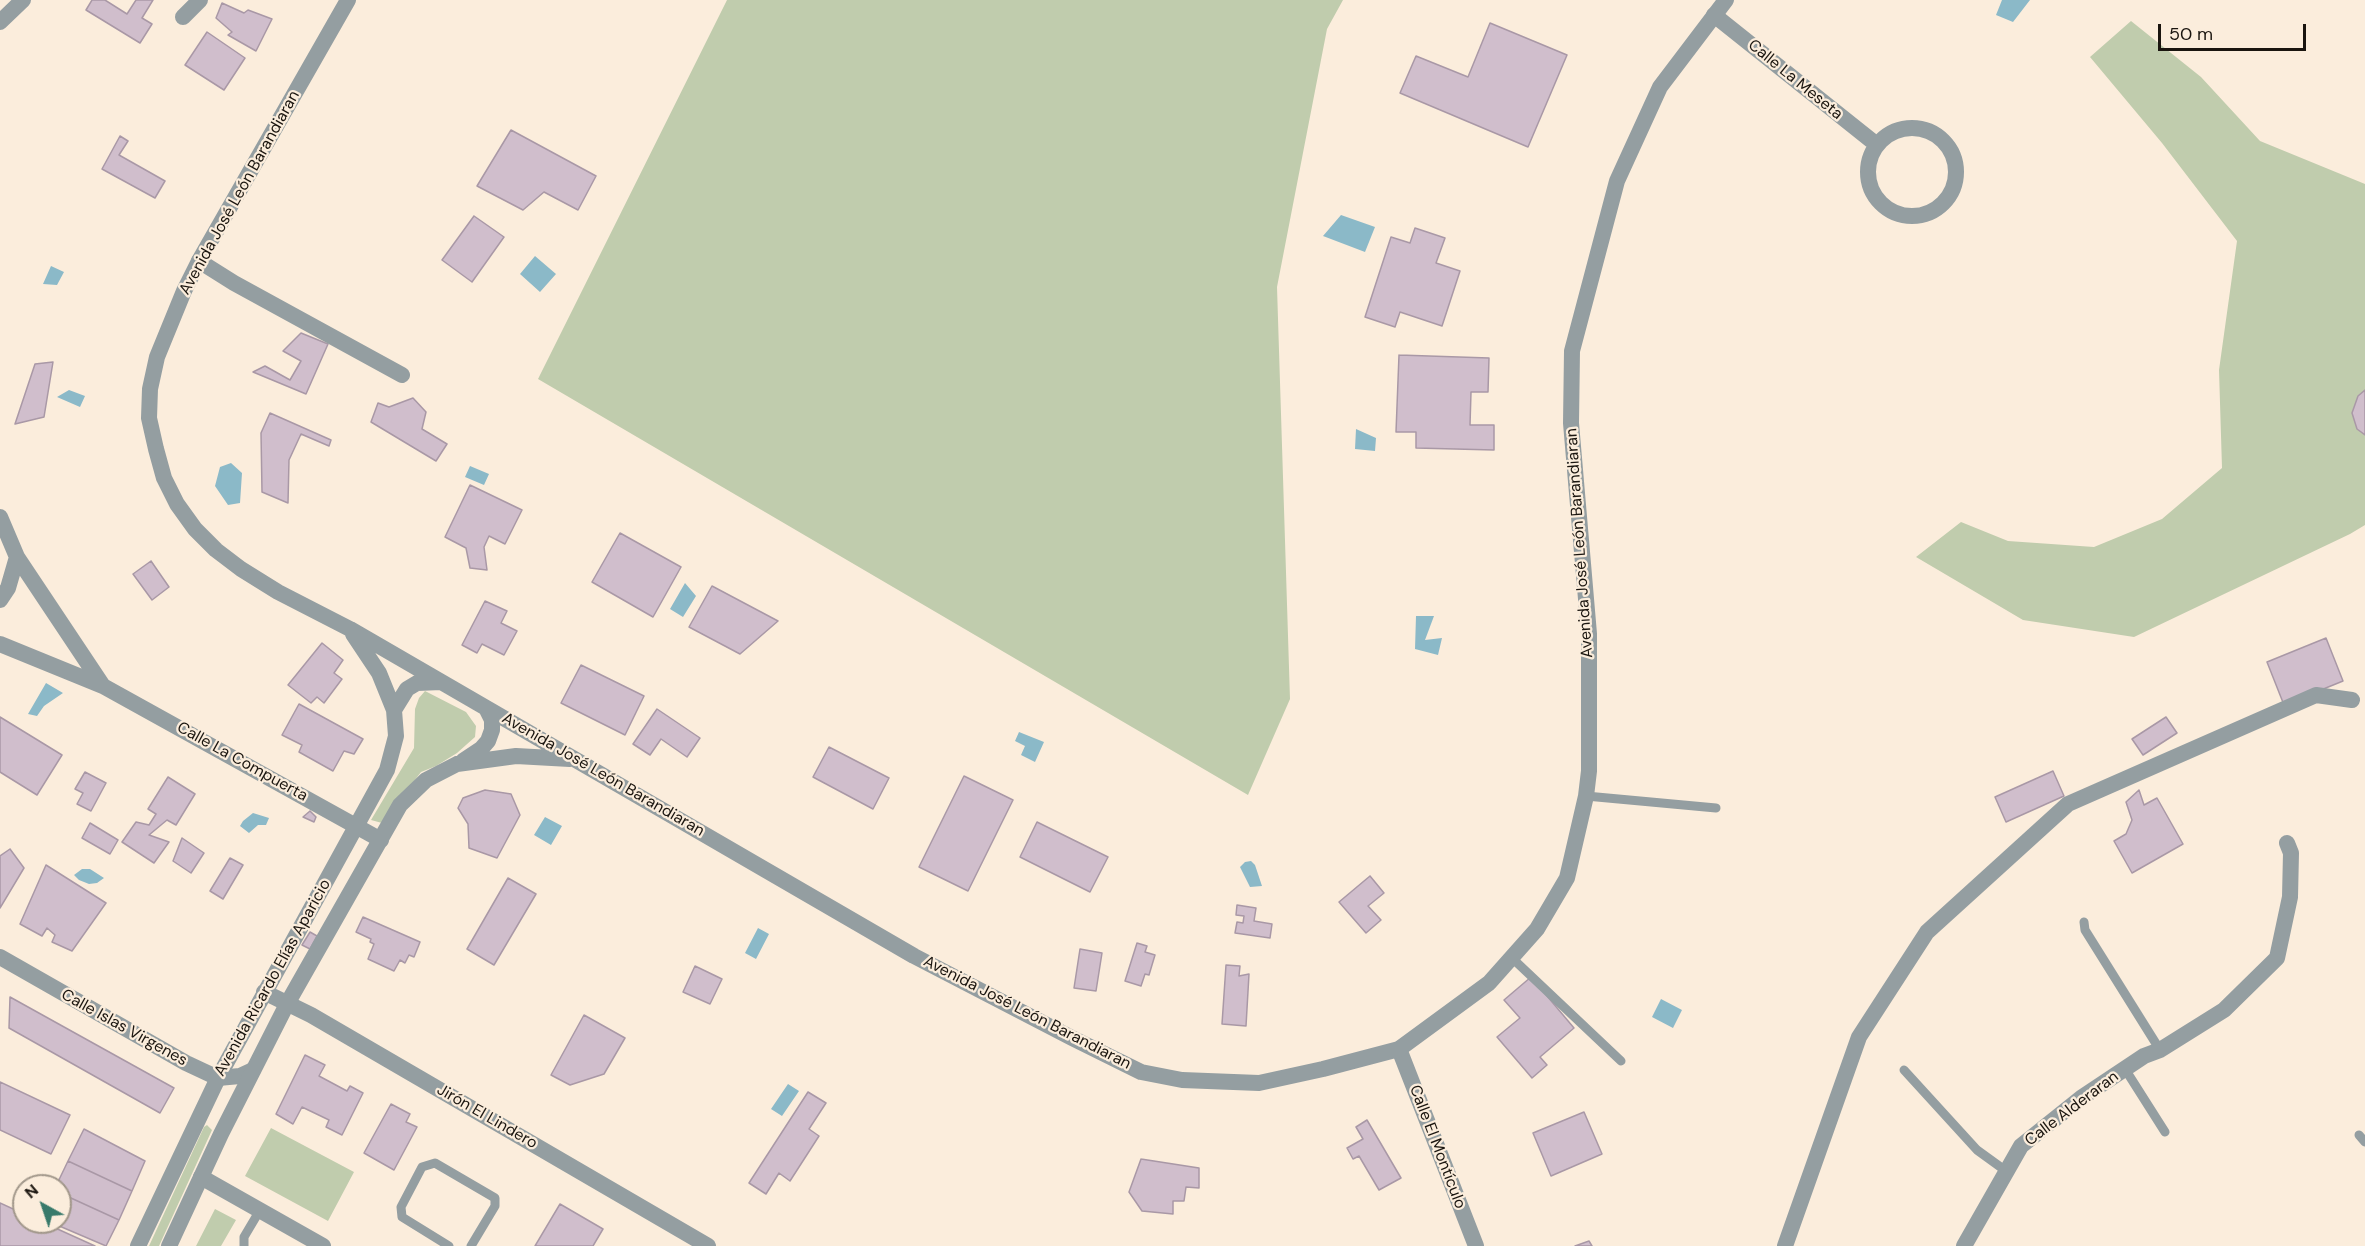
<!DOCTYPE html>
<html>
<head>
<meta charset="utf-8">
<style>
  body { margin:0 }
  #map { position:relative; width:2365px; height:1246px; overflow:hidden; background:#fbeddc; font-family:"DM Sans",sans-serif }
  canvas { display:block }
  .north { position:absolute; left:12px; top:1174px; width:60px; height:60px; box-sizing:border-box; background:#fbeddc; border:2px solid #a1978a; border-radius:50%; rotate:320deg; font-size:16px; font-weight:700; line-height:24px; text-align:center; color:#1a150f }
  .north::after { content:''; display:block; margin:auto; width:21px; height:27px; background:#387a6b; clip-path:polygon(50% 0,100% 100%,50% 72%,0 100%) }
  .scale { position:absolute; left:2158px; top:24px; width:148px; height:27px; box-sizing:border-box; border:3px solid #1a150f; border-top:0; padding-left:8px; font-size:18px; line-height:21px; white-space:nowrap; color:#1a150f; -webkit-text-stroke:4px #fbeddc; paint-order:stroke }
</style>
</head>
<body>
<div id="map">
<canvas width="2365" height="1246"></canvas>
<div class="north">N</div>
<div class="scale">50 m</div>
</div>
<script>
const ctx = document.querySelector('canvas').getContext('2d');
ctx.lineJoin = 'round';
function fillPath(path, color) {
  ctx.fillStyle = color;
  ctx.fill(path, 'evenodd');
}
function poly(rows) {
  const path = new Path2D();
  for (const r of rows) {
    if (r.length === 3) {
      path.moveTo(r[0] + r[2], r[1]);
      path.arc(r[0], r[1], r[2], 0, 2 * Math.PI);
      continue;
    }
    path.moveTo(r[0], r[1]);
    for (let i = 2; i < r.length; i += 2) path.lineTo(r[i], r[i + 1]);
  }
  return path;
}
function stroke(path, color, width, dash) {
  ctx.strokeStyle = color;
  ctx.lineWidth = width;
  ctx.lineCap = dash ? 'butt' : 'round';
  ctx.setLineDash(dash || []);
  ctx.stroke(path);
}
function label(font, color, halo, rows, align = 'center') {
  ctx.font = font + ' "DM Sans",sans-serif';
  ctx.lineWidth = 4.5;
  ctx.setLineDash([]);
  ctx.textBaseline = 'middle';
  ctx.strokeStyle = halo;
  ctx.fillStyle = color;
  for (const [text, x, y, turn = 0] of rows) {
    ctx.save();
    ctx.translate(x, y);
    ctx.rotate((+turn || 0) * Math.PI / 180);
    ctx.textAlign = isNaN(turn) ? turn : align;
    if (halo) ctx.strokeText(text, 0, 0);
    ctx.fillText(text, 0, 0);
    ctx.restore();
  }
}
fillPath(poly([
  [727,0,1343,0,1327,29,1277,287,1290,699,1248,795,538,379],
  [2131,21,2201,77,2260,141,2365,184,2365,525,2350,534,2134,637,2023,620,1916,557,1961,522,2008,541,2094,547,2162,519,2222,468,2219,370,2237,241,2162,143,2090,57],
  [425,691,466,712,476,726,475,737,457,753,436,766,421,772,382,823,371,820,414,748,415,709,419,698],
  [207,1125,212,1130,159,1246,149,1246,204,1127],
  [271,1128,354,1172,328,1221,245,1176],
  [215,1209,236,1220,221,1246,196,1246]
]), '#c0ccad');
fillPath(poly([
  [2002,0,2030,0,2013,22,1996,15],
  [1341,215,1375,227,1365,252,1323,236],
  [535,256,556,274,540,292,520,274],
  [51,266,64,272,57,285,43,284],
  [69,390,85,396,80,407,57,397],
  [1356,429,1376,438,1375,451,1355,449],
  [231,463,242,473,240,503,228,505,215,486,220,467],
  [470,466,489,474,484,485,465,477],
  [685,583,696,596,683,617,670,609],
  [1416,616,1434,616,1425,640,1442,638,1438,655,1415,649],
  [46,683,63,693,44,706,37,716,28,714],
  [1019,732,1044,742,1035,762,1021,755,1025,746,1015,741],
  [253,813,269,818,266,825,258,825,249,833,240,826,243,821],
  [545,817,562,826,551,845,534,835],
  [1251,861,1255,865,1262,886,1250,887,1240,867,1245,862],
  [82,869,90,869,104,878,97,883,89,884,79,880,74,875],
  [758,928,769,934,756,959,745,953],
  [1661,999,1682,1010,1673,1028,1652,1017],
  [788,1084,799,1091,782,1116,771,1109]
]), '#8bb9c8');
const building = poly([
  [92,0,105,0,127,14,136,0,153,0,142,18,152,24,140,43,86,10,92,0],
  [222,3,244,13,248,10,272,19,256,51,228,35,232,32,216,18,222,3],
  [1490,23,1567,55,1528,147,1400,93,1416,56,1468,77,1490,23],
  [207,32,245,58,224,90,185,65,207,32],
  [511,130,596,176,578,210,544,192,523,210,477,186,511,130],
  [120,136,128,141,119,155,165,181,155,198,102,169,120,136],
  [474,216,504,237,472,282,442,260,474,216],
  [1415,228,1445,238,1436,263,1460,271,1442,326,1400,312,1395,327,1365,317,1391,237,1410,243,1415,228],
  [301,333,328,344,306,394,253,372,265,366,290,380,301,361,283,351,301,333],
  [1399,355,1489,358,1488,392,1471,392,1470,425,1494,425,1494,450,1416,448,1416,432,1396,432,1399,355],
  [53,362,44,417,15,424,35,364,53,362],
  [2365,390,2365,435,2357,429,2352,413,2358,396,2365,390],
  [413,398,426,412,422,429,447,444,436,461,371,422,378,403,389,407,413,398],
  [270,413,331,440,329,446,301,434,289,460,288,503,262,492,261,433,270,413],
  [470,485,522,510,505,544,489,536,484,547,487,570,470,568,466,548,445,537,470,485],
  [620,533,681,567,653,617,592,582,620,533],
  [151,561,169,587,152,600,133,574,151,561],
  [712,586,778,621,740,654,689,627,712,586],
  [485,601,507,611,501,623,517,631,504,655,482,644,477,653,462,645,485,601],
  [2326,638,2343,681,2284,705,2267,662,2326,638],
  [322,643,343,660,334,673,342,679,324,703,317,697,311,703,288,685,322,643],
  [581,665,644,696,625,735,561,703,581,665],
  [299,704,363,739,354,754,344,751,333,771,299,752,302,745,282,735,299,704],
  [657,709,700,738,687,757,661,739,650,755,633,744,657,709],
  [0,717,62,755,37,795,0,772,0,717],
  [2166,717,2177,733,2143,755,2132,739,2166,717],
  [829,747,889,778,873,809,813,777,829,747],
  [2053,771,2064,796,2006,822,1995,797,2053,771],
  [85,772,106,783,91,811,77,804,83,793,75,789,85,772],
  [964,776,1013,800,968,891,919,867,964,776],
  [168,777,195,794,176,825,167,820,149,835,169,842,154,863,122,842,136,822,149,825,156,814,148,809,168,777],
  [485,790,511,794,520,815,497,858,469,848,468,824,458,808,463,798,485,790],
  [2139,790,2144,805,2157,798,2183,844,2132,873,2114,841,2126,834,2132,820,2126,802,2139,790],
  [310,811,316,817,314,822,303,817,310,811],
  [1037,822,1108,857,1090,892,1020,857,1037,822],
  [90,823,118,840,110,854,82,838,90,823],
  [182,838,204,853,191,873,173,861,182,838],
  [10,849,24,868,0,908,0,856,10,849],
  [230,858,243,865,223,899,210,891,230,858],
  [46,865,106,903,72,951,52,942,55,935,47,928,42,936,20,924,46,865],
  [1370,876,1384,893,1368,906,1381,920,1366,933,1339,902,1370,876],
  [508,878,536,894,494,965,467,949,508,878],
  [1237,905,1256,908,1254,921,1272,924,1270,938,1235,933,1237,922,1243,923,1244,916,1236,915,1237,905],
  [363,917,420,942,414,957,409,955,405,963,400,960,394,971,368,959,374,944,370,942,371,939,356,932,363,917],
  [310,932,317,936,310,949,302,945,310,932],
  [1137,943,1147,946,1145,952,1155,955,1149,975,1145,974,1141,986,1125,981,1137,943],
  [1080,949,1102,953,1096,991,1074,988,1080,949],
  [1226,965,1240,966,1239,976,1249,974,1246,1026,1222,1024,1226,965],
  [695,966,722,979,710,1004,683,992,695,966],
  [1531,977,1574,1028,1540,1057,1547,1065,1532,1078,1497,1037,1520,1018,1504,1000,1531,977],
  [10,997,174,1088,160,1113,9,1028,10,997],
  [584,1015,625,1038,604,1074,570,1085,551,1075,584,1015],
  [305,1055,325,1065,319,1076,347,1091,350,1086,363,1093,342,1135,326,1127,329,1120,302,1107,293,1124,276,1114,305,1055],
  [0,1082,70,1115,51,1154,0,1130,0,1082],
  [808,1092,826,1103,809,1129,819,1136,790,1181,779,1173,766,1194,749,1183,808,1092],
  [391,1104,410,1114,406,1122,417,1127,394,1170,364,1153,391,1104],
  [1584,1112,1602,1154,1551,1176,1533,1133,1584,1112],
  [1367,1120,1401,1178,1379,1190,1359,1156,1353,1159,1347,1148,1363,1139,1356,1127,1367,1120],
  [84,1129,145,1161,132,1191,68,1161,84,1129],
  [1141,1159,1199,1168,1199,1188,1186,1187,1184,1201,1173,1201,1173,1214,1142,1211,1129,1192,1141,1159],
  [68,1161,132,1191,119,1220,60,1193,60,1186,56,1186,68,1161],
  [60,1193,119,1220,106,1246,50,1222,60,1222,60,1193],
  [0,1203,24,1214,24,1222,42,1222,95,1246,0,1246,0,1203],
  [560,1204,603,1229,593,1246,535,1246,560,1204],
  [1589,1241,1592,1246,1575,1246,1589,1241]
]);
fillPath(building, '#d0becc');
stroke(building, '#a998a6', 1.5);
stroke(poly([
  [1586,796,1716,808],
  [2084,922,2085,930,2160,1050],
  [1512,958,1621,1061],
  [2125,1069,2165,1132],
  [1904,1070,1977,1150,2006,1171],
  [2359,1135,2365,1142],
  [244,1246,244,1237,260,1210],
  [449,1246,402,1217,401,1207,422,1167,435,1163,495,1198,495,1206,471,1246]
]), '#949ea1', 9);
stroke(poly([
  [1714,15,1877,145],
  [183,17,200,0],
  [0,22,23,0],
  [1912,172,44],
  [199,261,234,283,402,375],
  [0,517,17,557,103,686],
  [0,600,8,588,17,557],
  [0,644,103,686,381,840],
  [0,957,186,1063,218,1078,240,1076,253,1070],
  [264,992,311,1015,708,1246],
  [1399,1049,1476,1246],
  [201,1177,323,1246],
  [1785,1246,1859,1037,1927,932,2068,804,2316,695,2352,700],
  [1964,1246,2021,1146,2081,1098,2144,1056,2160,1050,2224,1010,2277,958,2290,897,2291,853,2287,843]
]), '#949ea1', 16);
stroke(poly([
  [348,0,199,261,184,291,157,357,150,389,149,418,156,449,164,478,177,504,195,529,216,550,241,569,278,592,350,629,914,956,1072,1038,1141,1072,1182,1080,1259,1083,1323,1069,1399,1049,1489,983,1537,929,1567,878,1586,796,1589,771,1589,634,1571,423,1572,351,1617,181,1660,87,1726,0],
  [394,710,407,689,417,683,441,682],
  [463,761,481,749,488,741,492,730,492,720,486,708],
  [138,1246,218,1078,387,770,396,736,394,710,379,673,353,634],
  [169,1246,221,1134,287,1004,400,805,426,780,457,764,516,756,570,759]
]), '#949ea1', 16);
label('16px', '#1a150f', '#fbeddc', [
  ["Calle La Meseta",1795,80,39],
  ["Avenida José León Barandiaran",240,193,-61],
  ["Avenida José León Barandiaran",1580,543,-94],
  ["Calle La Compuerta",242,762,29],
  ["Avenida José León Barandiaran",603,775,30],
  ["Avenida Ricardo Elías Aparicio",273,978,-61],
  ["Avenida José León Barandiaran",1027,1013,27],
  ["Calle Islas Virgenes",124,1028,29],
  ["Calle Alderaran",2072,1109,-37],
  ["Jirón El Lindero",487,1117,30],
  ["Calle El Montículo",1437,1147,69]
]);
</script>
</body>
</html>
